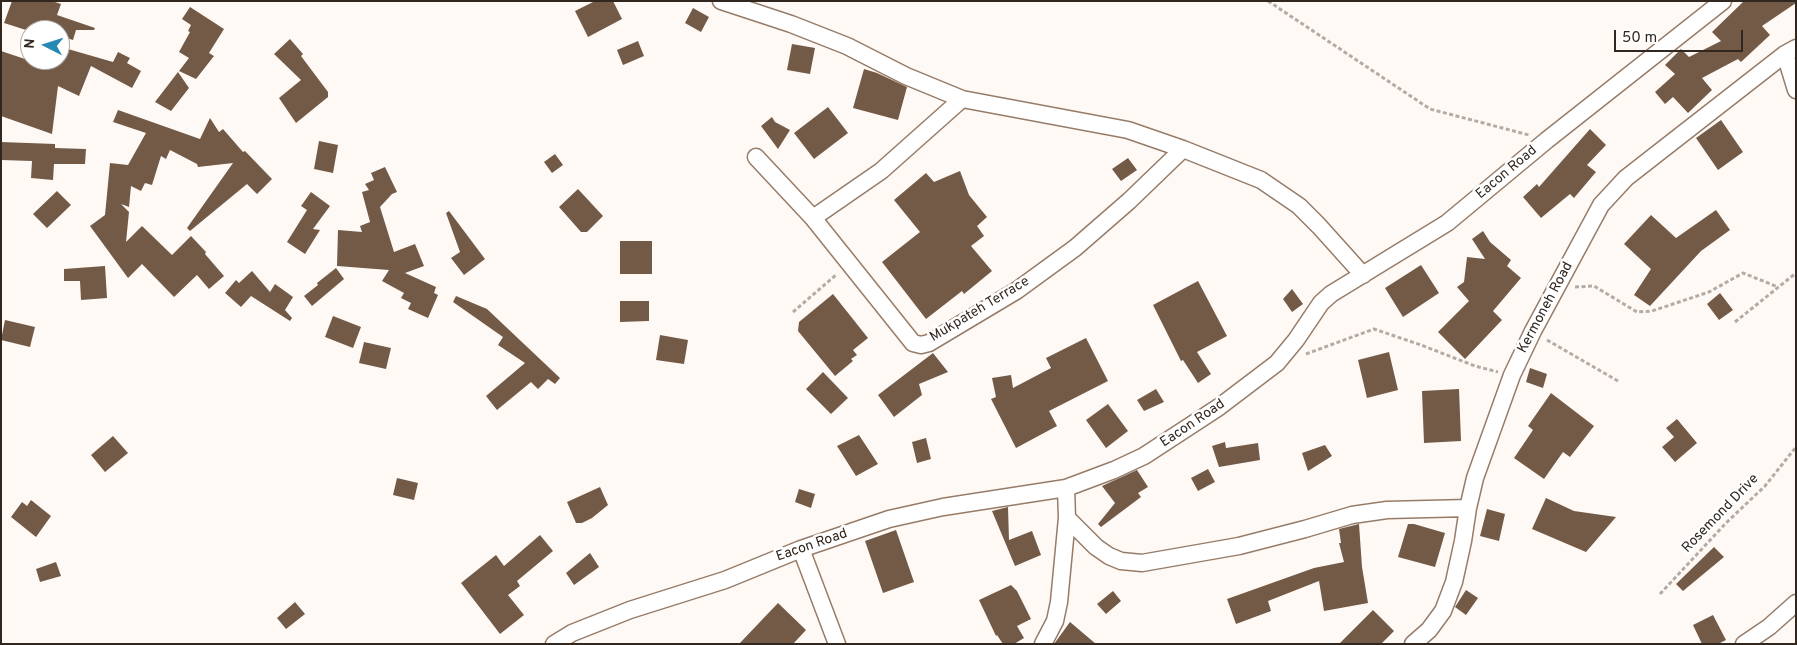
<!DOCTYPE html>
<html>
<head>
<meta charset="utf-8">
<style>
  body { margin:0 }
  #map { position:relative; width:1797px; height:645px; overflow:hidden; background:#fff9f5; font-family:Overpass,sans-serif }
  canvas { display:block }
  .frame { position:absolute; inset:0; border:2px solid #32271f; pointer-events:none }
  .north { position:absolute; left:20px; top:20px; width:50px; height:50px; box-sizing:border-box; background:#fff; border:1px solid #ada9a5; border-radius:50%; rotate:275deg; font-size:14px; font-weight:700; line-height:20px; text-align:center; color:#32271f }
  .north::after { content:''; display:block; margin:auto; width:18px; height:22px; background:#2789b3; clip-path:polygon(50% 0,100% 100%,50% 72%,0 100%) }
  .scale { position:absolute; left:1614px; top:30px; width:129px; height:22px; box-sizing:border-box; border:2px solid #32271f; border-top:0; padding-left:6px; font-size:15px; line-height:18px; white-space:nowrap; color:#32271f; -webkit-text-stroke:4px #fff; paint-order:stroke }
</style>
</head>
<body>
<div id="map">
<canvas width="1797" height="645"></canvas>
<div class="frame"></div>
<div class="north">N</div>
<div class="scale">50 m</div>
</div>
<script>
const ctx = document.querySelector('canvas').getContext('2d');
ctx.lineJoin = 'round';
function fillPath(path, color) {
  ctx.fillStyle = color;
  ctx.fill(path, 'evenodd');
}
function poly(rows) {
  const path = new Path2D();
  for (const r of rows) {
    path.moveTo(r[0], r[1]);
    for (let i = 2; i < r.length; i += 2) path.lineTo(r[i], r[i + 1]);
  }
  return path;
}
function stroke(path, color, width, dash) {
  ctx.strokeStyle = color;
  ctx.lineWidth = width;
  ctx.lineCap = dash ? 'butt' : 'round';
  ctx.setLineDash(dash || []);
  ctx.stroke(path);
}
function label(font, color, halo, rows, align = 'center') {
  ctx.font = font + ' Overpass,sans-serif';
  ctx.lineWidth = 5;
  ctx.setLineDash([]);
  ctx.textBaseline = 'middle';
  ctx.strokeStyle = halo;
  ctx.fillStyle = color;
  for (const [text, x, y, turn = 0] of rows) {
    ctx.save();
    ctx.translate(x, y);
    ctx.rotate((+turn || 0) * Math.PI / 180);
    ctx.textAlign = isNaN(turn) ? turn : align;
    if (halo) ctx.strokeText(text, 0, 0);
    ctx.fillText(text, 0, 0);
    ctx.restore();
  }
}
fillPath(poly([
  [12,1,52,1,61,4,57,15,95,28,94,30,76,30,73,40,60,36,60,30,26,30,4,23],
  [595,1,613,1,622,19,588,37,575,11],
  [1744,1,1796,1,1796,3,1762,26,1770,35,1741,62,1738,59,1702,78,1712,90,1688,113,1673,97,1665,104,1655,92,1675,74,1665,65,1681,49,1689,57,1721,41,1712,32],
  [190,7,224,29,209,53,214,56,196,79,179,71,189,58,179,52,190,32,188,31,191,25,182,19],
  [693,8,709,17,701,32,685,23],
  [290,39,303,54,301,56,328,92,328,97,296,123,279,98,301,80,274,54],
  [638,41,644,56,623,65,617,50],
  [792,44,815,48,810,74,787,70],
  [61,47,113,62,118,52,130,58,127,63,141,71,132,88,91,66,79,96,58,86,52,134,1,116,1,51,28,60,60,60],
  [864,69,877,73,907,87,898,120,853,108],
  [178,72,189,88,171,111,155,102],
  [828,107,848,133,814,159,794,133],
  [118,110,200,139,210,118,219,132,223,129,243,152,245,151,272,179,257,194,247,184,190,231,187,228,233,163,198,167,197,164,170,150,166,159,161,156,152,185,145,183,141,191,131,186,129,207,121,204,129,212,126,242,142,226,172,255,191,236,206,252,205,254,224,276,209,289,197,275,174,297,142,264,128,278,90,226,105,215,110,163,128,165,146,133,113,122],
  [772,117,775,122,790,130,778,149,761,126],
  [1721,120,1743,152,1718,170,1696,138],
  [1590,129,1606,145,1587,165,1596,172,1574,198,1570,194,1541,218,1523,197,1537,184,1539,187],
  [319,141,338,145,333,173,314,169],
  [1,142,55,144,55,148,86,149,85,164,54,164,53,180,31,178,32,161,1,160],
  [555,154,563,165,552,173,544,162],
  [1128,158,1137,170,1121,181,1112,169],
  [385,167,397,192,392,194,380,207,394,252,415,244,424,266,405,273,436,287,434,293,438,295,428,318,408,309,411,303,401,298,404,293,382,281,389,270,337,266,338,230,362,232,360,226,370,222,362,192,369,190,365,184,374,180,371,173],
  [960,171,969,195,987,217,977,226,984,236,971,246,992,271,964,294,962,291,926,319,882,262,920,232,894,200,926,173,934,182],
  [578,189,603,216,587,232,581,232,559,207],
  [57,191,71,205,47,228,33,214],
  [311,192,330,206,313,229,320,230,305,254,287,242,307,210,301,206],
  [1716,210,1730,230,1701,251,1650,306,1634,295,1651,269,1624,244,1651,215,1676,238],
  [449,211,485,259,464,275,451,258,460,252,446,213],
  [1483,231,1490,242,1511,260,1507,266,1521,278,1493,311,1502,320,1465,359,1438,332,1469,301,1457,287,1464,282,1467,257,1485,259,1472,239],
  [620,241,652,241,652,274,620,274],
  [1421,265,1439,293,1403,317,1385,288],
  [105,266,107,298,81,300,80,281,64,281,64,269],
  [336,268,344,279,312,306,304,296,318,285,317,283],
  [252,271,270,292,275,284,293,297,285,310,292,318,290,321,251,296,241,307,225,293,236,280,239,283],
  [1198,281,1227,336,1197,352,1211,374,1198,383,1183,360,1181,361,1153,305],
  [1292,289,1303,304,1292,312,1283,299],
  [1720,293,1733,310,1719,320,1707,304],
  [833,294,868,338,853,350,857,355,851,359,853,361,835,376,798,331,799,322],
  [456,296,487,309,560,378,555,384,548,379,538,389,531,382,497,410,486,396,525,363,498,345,503,337,453,302],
  [620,301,649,301,649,321,620,322],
  [333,316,361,327,353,348,325,337],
  [5,320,35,327,30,347,1,340],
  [660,335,688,340,684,364,656,360],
  [1086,338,1108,381,1049,411,1057,426,1016,448,991,399,996,397,992,378,1011,375,1013,388,1051,368,1046,358],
  [364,342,391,348,386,369,359,363],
  [1389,352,1398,390,1367,398,1358,360],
  [933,353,948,372,919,384,922,395,894,417,878,395],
  [1530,368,1547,374,1543,388,1526,382],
  [823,372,848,398,831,414,806,389],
  [1156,389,1164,402,1144,411,1137,400],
  [1459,389,1461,441,1424,443,1422,391],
  [1551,393,1594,426,1570,457,1563,452,1544,479,1514,458,1533,430,1528,426],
  [1108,404,1128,431,1106,448,1086,420],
  [1677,419,1697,443,1675,462,1662,447,1674,437,1666,428],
  [859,435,878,464,856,476,837,446],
  [113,436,128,453,105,472,91,455],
  [926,438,931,459,917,463,912,442],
  [1225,442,1226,448,1258,443,1260,460,1219,467,1212,446],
  [1325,445,1332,456,1308,471,1302,453],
  [1208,469,1215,482,1198,491,1191,478],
  [1137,470,1148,487,1138,493,1141,497,1101,527,1098,524,1115,503,1102,486],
  [397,478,418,483,414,500,393,495],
  [600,487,608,505,592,518,582,523,576,523,567,502],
  [799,489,815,494,811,508,795,502],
  [1546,498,1574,511,1616,517,1586,552,1532,529],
  [31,500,51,516,36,537,11,517,22,502,27,506],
  [1008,507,1009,540,1032,531,1041,555,1015,566,992,511],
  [1487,509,1505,514,1499,541,1480,536],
  [1359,524,1362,567,1368,603,1324,611,1319,581,1268,601,1271,611,1236,624,1227,599,1314,568,1344,562,1339,543,1341,543,1339,529],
  [1408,524,1414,524,1445,533,1435,567,1398,557],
  [896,530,914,582,883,593,865,541],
  [540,535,553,551,517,581,520,586,508,595,524,615,500,634,461,583,496,555,504,566],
  [1714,547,1724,557,1683,591,1676,584],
  [590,553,599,567,574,585,566,573],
  [56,562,61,576,40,582,36,569],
  [1011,585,1017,591,1031,619,1017,626,1024,638,1014,644,1003,644,997,635,996,636,979,600],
  [1466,590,1478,598,1466,615,1455,607],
  [1113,591,1121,601,1106,614,1097,604],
  [295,602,305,614,286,629,277,618],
  [778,603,806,630,793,644,739,644],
  [1373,610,1394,631,1381,644,1339,644],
  [1713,615,1726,640,1718,644,1702,644,1693,625],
  [1070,622,1096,644,1054,644]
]), '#735a47');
const street = poly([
  [721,1,791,24,847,46,906,76,962,99,1128,130,1183,149,1261,180,1299,206,1319,226,1363,275],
  [1785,54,1796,90],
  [756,157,813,218,913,343,921,345,929,343,1016,291,1075,248,1129,201,1183,149],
  [813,218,881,171,962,99],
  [1067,518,1096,547,1109,556,1121,561,1142,563,1239,546,1305,529,1352,515,1387,510,1468,508],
  [801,549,837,644],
  [554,644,572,633,630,610,725,580,801,549,889,519,943,507,1066,488,1114,470,1144,456,1219,407,1277,363,1296,340,1321,303,1331,294,1447,223,1547,140,1723,1],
  [1043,644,1055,621,1059,602,1067,518,1066,488],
  [1413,644,1429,630,1443,611,1454,582,1463,541,1468,508,1475,478,1512,375,1533,331,1601,205,1626,178,1785,54,1796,48],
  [1744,644,1769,627,1796,603]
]);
stroke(street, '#967c68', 19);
stroke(poly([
  [1268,1,1430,109,1529,135],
  [1575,287,1594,286,1637,312,1652,311,1709,292,1743,273,1778,287],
  [793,312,837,274],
  [1735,322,1796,273],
  [1547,340,1618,381],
  [1306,354,1374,329,1421,345,1475,366,1498,372],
  [1660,594,1726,523,1765,486,1796,447]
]), '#b3aba6', 3, [4, 2.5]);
stroke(street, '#fff', 16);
label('14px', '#32271f', '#fff', [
  ["Eacon Road",1507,173,-40],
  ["Kermoneh Road",1546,308,-62],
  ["Mukpateh Terrace",980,310,-31],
  ["Eacon Road",1193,424,-34],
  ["Rosemond Drive",1721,514,-46],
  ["Eacon Road",812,546,-19]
]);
</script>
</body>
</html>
